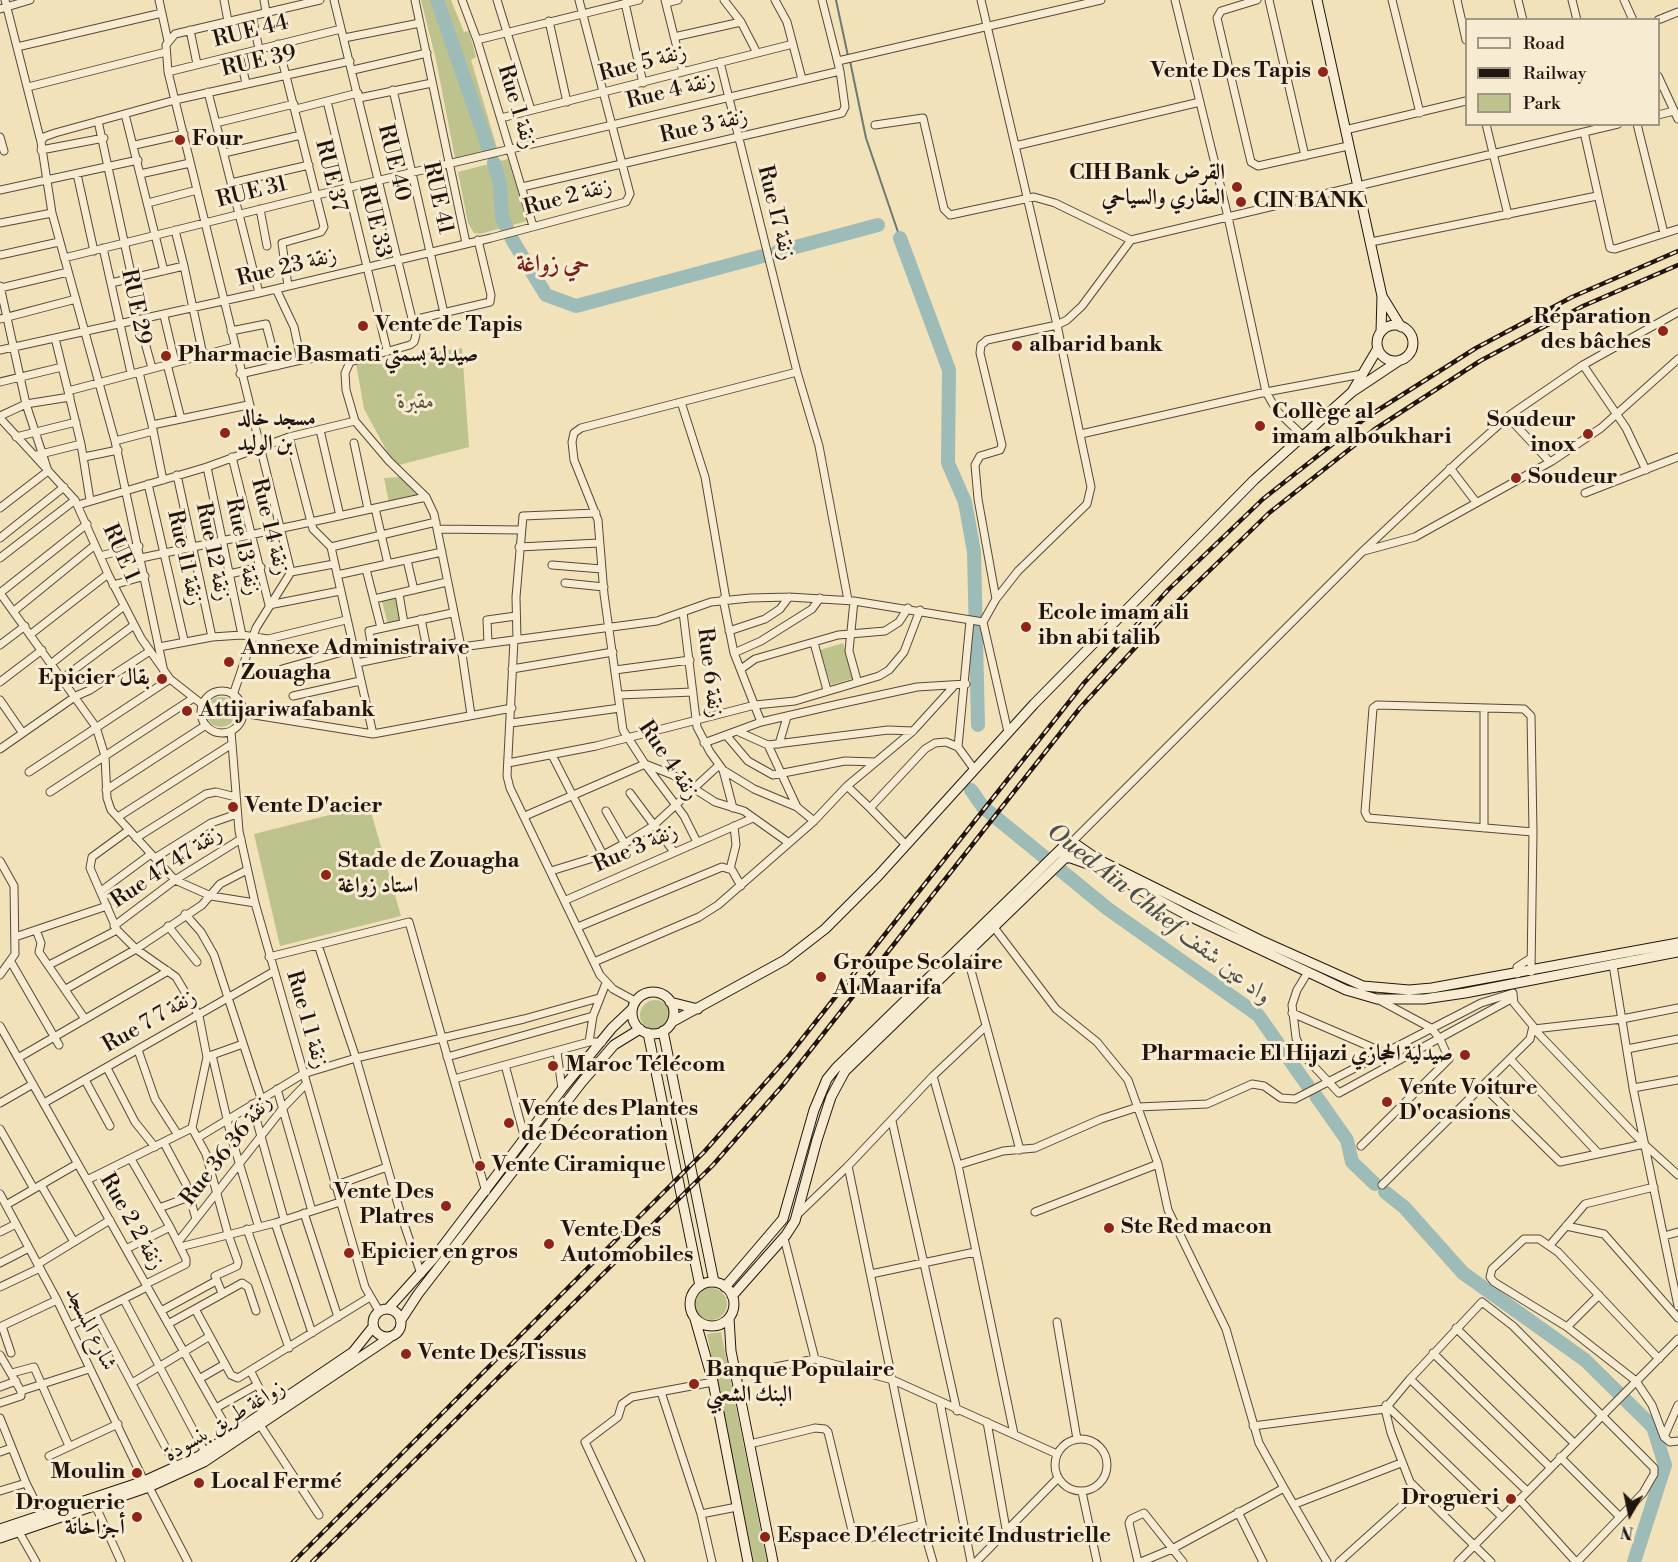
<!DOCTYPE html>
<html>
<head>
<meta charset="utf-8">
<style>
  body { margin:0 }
  #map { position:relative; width:1678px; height:1562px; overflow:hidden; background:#f2e2ba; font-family:"Libre Bodoni",serif }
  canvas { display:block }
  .legend { position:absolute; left:1465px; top:18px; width:195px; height:108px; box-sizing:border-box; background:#f7ecd2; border:2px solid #a29684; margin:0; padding:8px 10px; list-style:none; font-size:18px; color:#22150e }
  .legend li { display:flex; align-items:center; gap:12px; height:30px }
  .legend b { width:30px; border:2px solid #a29684 }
  .north { position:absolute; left:1600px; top:1484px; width:60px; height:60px; -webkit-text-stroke:4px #f7ecd2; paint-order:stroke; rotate:189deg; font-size:16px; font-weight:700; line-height:24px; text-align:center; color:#22150e }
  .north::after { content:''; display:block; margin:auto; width:21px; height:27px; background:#22150e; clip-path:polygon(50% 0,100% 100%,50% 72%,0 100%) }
</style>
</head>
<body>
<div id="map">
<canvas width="1678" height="1562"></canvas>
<ul class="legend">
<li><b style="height:8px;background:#f7ecd2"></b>Road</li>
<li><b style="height:8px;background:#22150e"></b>Railway</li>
<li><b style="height:16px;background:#bec28d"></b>Park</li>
</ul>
<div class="north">N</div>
</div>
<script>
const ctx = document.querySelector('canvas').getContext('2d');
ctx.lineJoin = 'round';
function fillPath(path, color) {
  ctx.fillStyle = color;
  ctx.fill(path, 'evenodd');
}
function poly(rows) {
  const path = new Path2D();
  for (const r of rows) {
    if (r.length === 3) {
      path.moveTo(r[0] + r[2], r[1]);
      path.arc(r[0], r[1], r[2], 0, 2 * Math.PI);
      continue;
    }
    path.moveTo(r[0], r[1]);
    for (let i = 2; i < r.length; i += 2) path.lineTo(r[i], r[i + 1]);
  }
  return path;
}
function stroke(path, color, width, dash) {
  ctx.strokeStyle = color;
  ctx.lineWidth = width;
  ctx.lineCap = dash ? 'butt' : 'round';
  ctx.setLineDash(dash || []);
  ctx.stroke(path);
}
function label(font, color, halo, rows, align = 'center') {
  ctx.font = font + ' "Libre Bodoni",Amiri,serif';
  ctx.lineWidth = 6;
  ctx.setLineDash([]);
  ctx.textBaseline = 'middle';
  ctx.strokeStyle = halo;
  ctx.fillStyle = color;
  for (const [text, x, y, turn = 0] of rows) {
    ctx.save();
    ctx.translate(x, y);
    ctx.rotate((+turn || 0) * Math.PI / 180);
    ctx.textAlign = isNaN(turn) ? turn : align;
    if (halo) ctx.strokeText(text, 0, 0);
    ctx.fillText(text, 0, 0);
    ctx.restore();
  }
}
fillPath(poly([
  [421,0,451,0,464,32,469,31,476,57,471,60,497,148,455,158,436,60],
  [508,159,527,221,480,234,474,233,468,223,458,172],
  [462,348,469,447,395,466,364,409,356,363],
  [400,477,419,497,389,503,384,478],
  [402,596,407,621,388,625,382,601],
  [843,643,854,678,831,685,820,650],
  [221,712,15],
  [369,805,401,916,280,946,254,834],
  [655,1015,15],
  [711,1304,16],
  [721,1332,767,1562,754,1562,707,1334]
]), '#bec28d');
stroke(poly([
  [836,0,848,56],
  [850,61,866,138,900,238]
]), '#6c7974', 2);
stroke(poly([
  [437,0,488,147],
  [494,163,500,185,502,218,513,241,546,295,576,306,763,256],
  [900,238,949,370,948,463,965,502,974,552,978,725],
  [777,252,878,225],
  [971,790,983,807,1108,909,1258,1015,1308,1086],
  [1316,1096,1347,1140,1352,1162,1375,1184],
  [1385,1192,1404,1207,1463,1273,1585,1360,1653,1427,1665,1465,1634,1562]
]), '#9dbcb8', 14);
const street = poly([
  [5,0,41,142,52,213,115,441,164,672],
  [159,0,168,41],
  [224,0,228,21],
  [264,0,266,12],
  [334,0,416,335,414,342,410,345,350,362,345,373,346,390,355,421,389,461,426,497,434,514,461,647,471,715],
  [415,0,466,243],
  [462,0,477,40,533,226],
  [497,0,531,110],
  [665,0,683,72],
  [724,0,741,22,757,53],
  [775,0,787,22,802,79],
  [981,0,1057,325,1091,487,1087,504,1018,571,996,599,983,622,1008,732],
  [1175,0,1228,217,1266,392,1277,411,1302,435],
  [1257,0,1221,11,1217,18,1251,162,1258,166,1348,146],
  [1269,0,1305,156],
  [1392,0,1420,113],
  [1457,0,1466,40],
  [1518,0,1523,20],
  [1572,0,1577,20],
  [1624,0,1633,20],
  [625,3,643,83],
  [666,3,678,0],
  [0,9,30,0],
  [252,16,259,49],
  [1658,20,1678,12],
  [549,21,567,102],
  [190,30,197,64],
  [674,37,741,22],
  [344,38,420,23],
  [477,40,639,0],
  [278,44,324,227,321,232,282,243,288,286],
  [17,47,162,13],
  [239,54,246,83],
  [838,61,1101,0],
  [720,62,797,372],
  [353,70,427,53],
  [168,72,341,29],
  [1658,76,1678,119],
  [28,87,166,52],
  [393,90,444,313],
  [208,92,259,293],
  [359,98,432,83],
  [327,101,387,350],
  [296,109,358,93],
  [125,114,164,271],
  [1658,115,1674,111],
  [501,118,793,44],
  [98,121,132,278],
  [216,123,294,104],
  [1486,124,1508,215],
  [1637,124,1664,233],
  [875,125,923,118,944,209,950,215,1034,197,1055,203,1131,240,1618,124],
  [1345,130,1466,101],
  [1584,132,1610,248,1615,249,1678,229],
  [0,137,4,151],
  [41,142,44,137,55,133,175,100,350,61],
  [135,145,184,134],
  [1015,146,1200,102],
  [41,150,104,138],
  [224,153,301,135],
  [77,174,94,251],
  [140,174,190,163],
  [231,183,309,165],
  [522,187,842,113,845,107,840,71,822,0],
  [0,190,138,160],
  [148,203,197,190],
  [260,209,267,246],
  [0,223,52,213],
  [1371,242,1597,196],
  [103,248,131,373],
  [0,255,59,242],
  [64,258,317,195,840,71],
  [184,266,203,355],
  [111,283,184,266,175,230],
  [0,286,26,404,48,471,0,508],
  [0,288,68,272],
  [164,316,175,362],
  [0,319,76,299],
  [413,320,490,302,491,295,478,240],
  [139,321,152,368],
  [231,331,266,324,277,366],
  [55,338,81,444,90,500],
  [0,350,259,293,491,238,626,202,630,194,579,0],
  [301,360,344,354,361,356],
  [167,364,181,419],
  [1583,365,1626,428,1646,470],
  [139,372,152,425,248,405],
  [240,374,301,360,294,327,276,289],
  [0,382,62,367],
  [68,391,234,347],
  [681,402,581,428,574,433,572,442,574,460,598,520,604,594,623,730,645,764,684,816,697,842],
  [0,416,26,404,70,397],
  [1508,417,1550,462],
  [0,418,75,500,108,574,141,638,170,679,203,705],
  [152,425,163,480],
  [320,430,340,516],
  [1081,434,1266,392,1362,374],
  [16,437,76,422],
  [289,437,311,522,426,497],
  [115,441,153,431],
  [354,443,368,509],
  [37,455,81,444],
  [84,457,118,450],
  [232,457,269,605,340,591],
  [207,467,242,635],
  [1450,468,1476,502],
  [177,475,212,637],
  [148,484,184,640],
  [1585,493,1678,457],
  [78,505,207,467,289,437,355,421],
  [375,508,388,564],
  [438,529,521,530],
  [0,538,64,487],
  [331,547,436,522],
  [519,547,599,543],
  [1364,551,1415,537,1552,461,1601,428,1678,359],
  [100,556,139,546],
  [0,558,75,500],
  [141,558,311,522,313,529,331,547,373,734],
  [407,560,414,590],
  [552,565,602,569],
  [366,569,381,628],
  [291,572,168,72,166,45,175,34,320,0],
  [229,574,261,567],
  [337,575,442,552],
  [565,583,604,587],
  [113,585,145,576],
  [0,593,96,727,105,756,107,798,111,810,175,880,211,896,255,903],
  [0,593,87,524],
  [399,594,404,623],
  [374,599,447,582],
  [723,599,734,653,761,722],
  [726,599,705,477,681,402,797,372,819,446,848,600],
  [996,599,978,499,975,465,980,456,1000,450,1002,445,980,353,981,345,987,340,1057,325,1067,320,1082,306,1131,240],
  [854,601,849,651,857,680],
  [14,611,95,545],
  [683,612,697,727,710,752,723,770,754,789,797,807,814,821],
  [421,619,427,649],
  [729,631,765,619,780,609,789,597],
  [31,634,108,574],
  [517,639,516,597,523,516,596,513],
  [514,640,507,776,510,788,600,975,613,989,635,1001],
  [488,643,487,620,516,616],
  [814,643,827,690],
  [0,645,25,626],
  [159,647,212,637,242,635,268,639,346,620],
  [461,647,657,621,711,602,750,598,789,597,854,601,983,622],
  [734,653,761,641,812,609,820,598],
  [374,659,369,631,452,613],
  [52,663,124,606],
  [357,663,460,642],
  [282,669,353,649],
  [512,669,613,652],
  [741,669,755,659,838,635,885,631,899,622,908,608],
  [615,670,690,660],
  [63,678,134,625],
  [0,682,42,650],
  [222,712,21],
  [233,695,256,628,291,572,334,564],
  [619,695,693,692],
  [293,696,360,681],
  [0,700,22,732],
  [1484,708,1484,828],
  [242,713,373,734,512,708],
  [511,723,620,708],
  [231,731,239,831,255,903,365,1287,379,1311],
  [739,732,768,745,888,730,913,731],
  [726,735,748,761,773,775,845,761,875,762],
  [704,743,761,722,839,704,917,687,966,684],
  [779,744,787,717],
  [768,745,797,807],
  [958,747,970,621],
  [0,749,76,696,90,690,150,651],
  [552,755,603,855],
  [508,763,596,746,755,705,795,701,879,676,889,670,904,652,920,610],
  [723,770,733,808],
  [29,772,170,679],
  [847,786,870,808],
  [106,790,206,725],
  [50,792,192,699],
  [630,793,674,852],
  [606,811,625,844],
  [525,816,645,764,673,775,715,802,744,811,789,843],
  [118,817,232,744],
  [129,830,92,857,90,868,117,930,136,949,176,977,199,1016,207,1057,212,1055,231,1136,258,1225],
  [136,838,206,794,216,792,236,797],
  [1072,842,1363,551,1465,455,1510,415,1583,365,1678,312],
  [906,845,870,808,925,749,935,743,946,742,958,747,974,769],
  [155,858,211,823,237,814],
  [0,861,14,886,15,954,0,975],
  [730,869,736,845,734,826],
  [551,871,603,855,629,841,653,826,718,766],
  [101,891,151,854],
  [566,900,753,818],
  [185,914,201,932,214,955,261,1098],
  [114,926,175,880,241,839],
  [168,926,197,962],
  [993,926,1056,1009,1097,1042,1128,1080,1158,1164,1168,1210,1226,1329,1259,1443,1284,1488,1172,1549,1141,1562],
  [578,927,722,867,732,870,741,886],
  [36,930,41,943,39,952,85,1019],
  [15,937,107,906],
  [318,945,356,1058,401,1215,421,1274],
  [963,956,969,963,1020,1150],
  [269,957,409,922,486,1192],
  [11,962,59,1045],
  [594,962,699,917,718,905,814,821,847,786,913,731,954,686],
  [49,965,117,930],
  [1613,965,1633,1088,1678,1306],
  [1308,972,1297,990,1292,1005,1296,1038,1305,1057,1339,1093,1513,998],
  [1531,972,1533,832,1531,716,1524,709,1377,705,1373,708,1365,812,1368,818,1533,832],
  [1517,974,1517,967,1531,958],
  [66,989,136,949,202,905,220,884,247,870],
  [1292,1013,1385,1053,1391,1065],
  [0,1026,232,1437],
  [1534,1029,1644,1144,1678,1175],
  [1534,1029,1622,1019,1678,1008],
  [589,1042,593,1016,606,983],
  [1627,1049,1678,1039],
  [138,1050,155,1099,178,1135],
  [557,1052,562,1089],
  [212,1055,243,1044],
  [207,1057,192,1128,206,1154,228,1234,238,1262,237,1266,215,1276,222,1293],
  [447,1057,593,1016],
  [18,1058,168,971],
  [1510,1059,1598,1153],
  [505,1065,525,1139],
  [107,1068,135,1122,155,1147],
  [933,1076,986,1026],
  [454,1079,589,1042,602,1042],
  [85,1080,110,1126],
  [1483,1086,1560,1162,1644,1144],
  [1633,1088,1678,1080],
  [277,1089,312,1211],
  [0,1103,33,1084],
  [44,1103,273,972],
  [252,1104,284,1219],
  [892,1121,957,1411],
  [0,1129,34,1189],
  [199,1137,303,1074,356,1058,524,1019,599,998],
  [164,1143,186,1184,196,1219],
  [1361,1146,1449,1059,1440,1039,1431,1028,1379,1000],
  [131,1159,170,1227],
  [958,1165,1003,1151,1035,1148,1101,1119,1138,1107,1207,1104,1252,1084,1264,1086,1281,1098,1295,1099,1481,1003,1513,993],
  [848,1166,922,1524,933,1562],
  [87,1180,192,1128],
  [41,1185,74,1242],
  [1382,1185,1530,1039,1533,1026,1514,1003,1513,994],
  [334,1186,387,1167],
  [0,1194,57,1300,144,1481],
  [6,1205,77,1164],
  [159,1208,189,1197],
  [1035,1212,1158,1164],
  [304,1213,338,1317],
  [797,1215,848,1166,933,1076,958,1165,1014,1434],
  [275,1223,312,1333],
  [1566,1226,1604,1234,1678,1318],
  [247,1229,289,1348],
  [0,1232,16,1224],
  [1664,1236,1678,1232],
  [784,1238,815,1359],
  [178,1242,283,1108,306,1084],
  [1550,1245,1585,1204,1654,1187],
  [180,1247,275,1223,340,1202],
  [126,1249,170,1227,186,1259,186,1264,146,1284],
  [0,1263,29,1248],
  [38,1264,110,1220],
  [871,1274,975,1252],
  [0,1287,40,1268],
  [124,1300,205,1452],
  [195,1309,231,1375,238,1378,370,1297],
  [161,1311,216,1281],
  [95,1314,176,1467],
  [1057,1322,1077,1439],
  [168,1324,242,1283,248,1287,256,1311],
  [70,1326,147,1287],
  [1567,1327,1599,1295],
  [1456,1328,1574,1443],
  [11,1353,2,1326,57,1300],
  [1433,1353,1550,1467],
  [0,1355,21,1391],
  [1659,1359,1558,1252,1539,1239,1524,1239,1492,1269,1490,1277,1494,1282,1567,1327,1636,1381,1652,1405,1664,1437],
  [251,1372,270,1409],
  [12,1373,34,1367,69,1446],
  [736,1375,815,1359,893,1380,1057,1454],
  [199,1379,225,1364],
  [1410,1379,1527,1491],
  [132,1383,210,1336],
  [0,1387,16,1381],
  [661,1392,701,1514,712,1562],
  [940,1402,971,1562],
  [0,1403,21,1396,21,1391,89,1369],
  [1386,1405,1501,1516],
  [1678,1405,1664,1437,1670,1442,1678,1441],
  [216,1408,257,1385],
  [0,1418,26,1483,42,1515],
  [987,1422,1006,1529],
  [260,1425,319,1515],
  [1253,1426,1385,1409],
  [1081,1465,26],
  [750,1444,815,1428,825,1429,828,1432,854,1539,862,1540,922,1524],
  [0,1452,11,1448],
  [49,1456,118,1424],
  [1560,1457,1620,1517],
  [149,1487,188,1562],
  [1284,1488,1327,1562],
  [0,1491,26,1483],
  [1082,1492,1097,1562],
  [1519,1499,1576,1562],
  [1295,1504,1401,1463],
  [96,1507,121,1562],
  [1238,1512,1263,1562],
  [701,1514,737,1507],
  [19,1532,36,1562],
  [641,1562,585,1442,618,1417,622,1404,632,1397,713,1382],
  [976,1562,1058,1478],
  [1138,1562,1129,1523,1131,1519,1144,1513,1183,1562],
  [1339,1562,1418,1491],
  [1458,1562,1678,1339],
  [1491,1562,1410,1482,1391,1433,1385,1409,1410,1379,1482,1302,1513,1326,1654,1468,1654,1474,1643,1493,1577,1562]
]);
const secondary = poly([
  [1317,0,1382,296,1381,332],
  [1382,296,1401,327],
  [1395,343,18],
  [1352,392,1378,348],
  [1070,850,8],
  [1077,845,1097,859,1260,940,1363,986,1409,990,1432,988,1678,943],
  [1071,858,1099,868,1187,915,1346,990,1377,999,1424,999,1465,993,1678,952],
  [653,1013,21],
  [670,1002,698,1009],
  [672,1022,785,960,825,929,878,876,1034,704,1254,480,1352,392,1400,360],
  [663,1031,714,1282],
  [648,1033,700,1286],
  [712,1304,22],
  [725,1287,783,1219,814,1110,827,1079,836,1068,1063,847],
  [732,1296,786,1235,795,1221,817,1140,831,1097,845,1071,1066,857],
  [387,1323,14],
  [388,1309,433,1259,562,1089,612,1028,632,1009],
  [729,1318,731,1351,773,1562],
  [695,1319,713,1382,748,1562],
  [401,1320,418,1294,582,1082,614,1045,640,1029],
  [0,1529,144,1481,199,1456,353,1352,373,1327],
  [0,1538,149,1487,204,1462,389,1338]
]);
stroke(street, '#564839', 9);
stroke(secondary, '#22150e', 11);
stroke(street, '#f7ecd2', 7);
stroke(secondary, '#f7ecd2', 9);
const rail = poly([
  [293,1562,704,1152,787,1058,1084,683,1168,590,1263,499,1367,417,1476,348,1572,297,1678,251],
  [312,1562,713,1165,783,1085,1080,708,1175,604,1269,513,1375,429,1480,361,1583,306,1678,265]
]);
stroke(rail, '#22150e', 4.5);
stroke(rail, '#f7ecd2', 2, [7]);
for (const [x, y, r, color] of [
  [1323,72,6,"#8f2418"],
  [180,140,6,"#8f2418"],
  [1237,187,6,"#8f2418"],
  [1241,202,6,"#8f2418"],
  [363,326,6,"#8f2418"],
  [1663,331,6,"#8f2418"],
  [1017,346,6,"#8f2418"],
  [166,356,6,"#8f2418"],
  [1260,426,6,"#8f2418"],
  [225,433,6,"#8f2418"],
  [1588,434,6,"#8f2418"],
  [1516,478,6,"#8f2418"],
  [1026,627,6,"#8f2418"],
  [229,662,6,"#8f2418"],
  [162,679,6,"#8f2418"],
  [187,711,6,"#8f2418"],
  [233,807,6,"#8f2418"],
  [326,875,6,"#8f2418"],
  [821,977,6,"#8f2418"],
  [1465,1055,6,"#8f2418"],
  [553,1066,6,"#8f2418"],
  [1387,1102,6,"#8f2418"],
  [509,1123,6,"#8f2418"],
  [480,1166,6,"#8f2418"],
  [446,1206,6,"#8f2418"],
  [1109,1228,6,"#8f2418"],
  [549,1244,6,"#8f2418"],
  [349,1253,6,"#8f2418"],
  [406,1354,6,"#8f2418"],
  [694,1384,6,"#8f2418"],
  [137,1473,6,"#8f2418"],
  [199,1483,6,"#8f2418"],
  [1511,1499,6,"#8f2418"],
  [137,1517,6,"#8f2418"],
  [765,1537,6,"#8f2418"]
]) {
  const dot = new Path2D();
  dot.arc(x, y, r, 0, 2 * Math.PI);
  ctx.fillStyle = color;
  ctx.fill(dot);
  stroke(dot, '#f7ecd2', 2);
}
label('22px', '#22150e', '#f7ecd2', [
  ["RUE 44",251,32,-14],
  ["RUE 39",259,62,-13],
  ["Rue 5 زنقة",643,64,-15],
  ["Rue 4 زنقة",671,92,-14],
  ["Rue 1 زنقة",516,107,73],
  ["Rue 3 زنقة",704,127,-13],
  ["RUE 40",393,163,76],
  ["RUE 37",330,176,76],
  ["RUE 31",252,193,-14],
  ["RUE 41",437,198,77],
  ["Rue 2 زنقة",568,198,-15],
  ["Rue 17 زنقة",775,213,76],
  ["RUE 33",374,221,76],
  ["Rue 23 زنقة",287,268,-14],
  ["RUE 29",135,307,78],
  ["Rue 14 زنقة",269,527,76],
  ["Rue 13 زنقة",242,547,78],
  ["Rue 12 زنقة",212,552,78],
  ["RUE 1",120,553,66],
  ["Rue 11 زنقة",184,558,77],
  ["Rue 6 زنقة",709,673,83],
  ["Rue 4 زنقة",668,761,56],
  ["Rue 3 زنقة",636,849,-24],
  ["Rue 47 زنقة 47",167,868,-34],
  ["Rue 1 زنقة 1",306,1020,74],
  ["Rue 7 زنقة 7",150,1022,-30],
  ["Rue 36 زنقة 36",227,1151,-52],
  ["Rue 2 زنقة 2",131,1222,60],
  ["شارع المسجد",90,1329,64],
  ["زواغة طريق بنسودة",225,1422,-31]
]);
label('bold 22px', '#22150e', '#f7ecd2', [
  ["Vente Des Tapis",1311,72,"right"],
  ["Four",192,140],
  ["CIH Bank القرض",1225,174,"right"],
  ["العقاري والسياحي",1225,199,"right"],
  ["CIN BANK",1253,202],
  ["Réparation",1651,318,"right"],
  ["des bâches",1651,343,"right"],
  ["Vente de Tapis",375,326],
  ["albarid bank",1029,346],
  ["Pharmacie Basmati صيدلية بسمتي",178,356],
  ["Collège al",1272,413],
  ["imam alboukhari",1272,438],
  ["مسجد خالد",237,420],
  ["بن الوليد",237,445],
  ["Soudeur",1576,421,"right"],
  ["inox",1576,446,"right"],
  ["Soudeur",1528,478],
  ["Ecole imam ali",1038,614],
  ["ibn abi talib",1038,639],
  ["Annexe Administraive",241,649],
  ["Zouagha",241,674],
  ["Epicier بقال",150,679,"right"],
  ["Attijariwafabank",199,711],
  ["Vente D'acier",245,807],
  ["Stade de Zouagha",338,862],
  ["استاد زواغة",338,887],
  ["Groupe Scolaire",833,964],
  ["Al Maarifa",833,989],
  ["Pharmacie El Hijazi صيدلية الحجازي",1453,1055,"right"],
  ["Maroc Télécom",565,1066],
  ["Vente Voiture",1399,1089],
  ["D'ocasions",1399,1114],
  ["Vente des Plantes",521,1110],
  ["de Décoration",521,1135],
  ["Vente Ciramique",492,1166],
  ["Vente Des",434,1193,"right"],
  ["Platres",434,1218,"right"],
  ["Ste Red macon",1121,1228],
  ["Vente Des",561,1231],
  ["Automobiles",561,1256],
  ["Epicier en gros",361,1253],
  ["Vente Des Tissus",418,1354],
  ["Banque Populaire",706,1371],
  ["البنك الشعبي",706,1396],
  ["Moulin",125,1473,"right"],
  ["Local Fermé",211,1483],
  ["Drogueri",1499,1499,"right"],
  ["Droguerie",125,1504,"right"],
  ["أجزاخانة",125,1529,"right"],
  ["Espace D'électricité Industrielle",777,1537]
], 'left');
label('italic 22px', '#59523a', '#f7ecd2', [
  ["مقبرة",416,403]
]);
label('bold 24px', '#7a1f14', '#f7ecd2', [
  ["حي زواغة",553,265]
]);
label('italic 24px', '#4d4f4a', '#f7ecd2', [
  ["Oued Aïn Chkef واد عين شقف",1159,915,38]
]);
</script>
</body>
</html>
